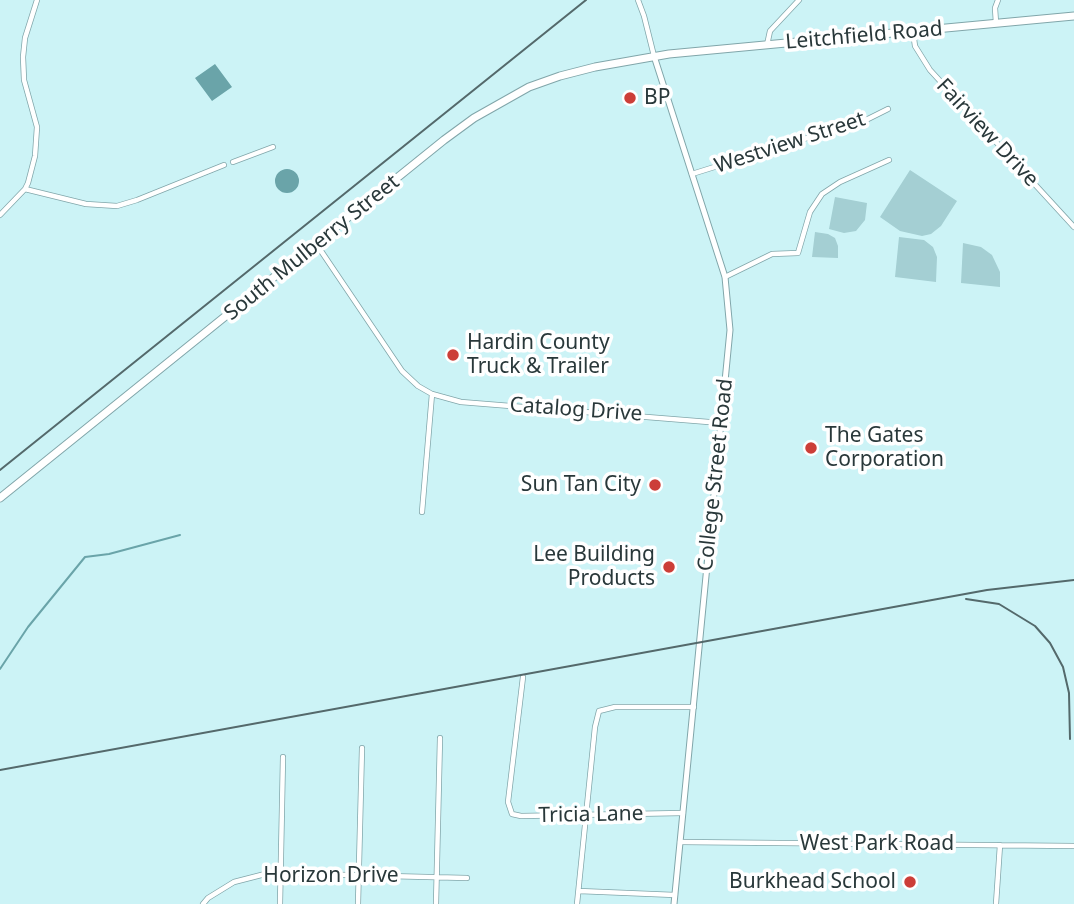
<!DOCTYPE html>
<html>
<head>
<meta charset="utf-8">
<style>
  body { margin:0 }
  canvas { display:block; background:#ccf3f6 }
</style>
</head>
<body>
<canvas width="1074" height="904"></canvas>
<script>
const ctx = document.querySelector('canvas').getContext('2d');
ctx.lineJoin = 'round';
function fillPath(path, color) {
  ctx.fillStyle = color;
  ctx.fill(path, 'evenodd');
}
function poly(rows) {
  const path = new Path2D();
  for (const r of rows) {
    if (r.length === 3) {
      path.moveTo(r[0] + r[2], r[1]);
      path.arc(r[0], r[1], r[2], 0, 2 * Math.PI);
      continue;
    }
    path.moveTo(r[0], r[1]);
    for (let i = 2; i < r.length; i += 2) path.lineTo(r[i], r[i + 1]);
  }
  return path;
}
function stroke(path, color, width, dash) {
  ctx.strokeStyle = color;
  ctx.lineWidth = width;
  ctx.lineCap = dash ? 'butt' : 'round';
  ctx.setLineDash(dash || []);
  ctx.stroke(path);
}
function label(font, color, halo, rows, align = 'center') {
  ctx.font = font + ' "Noto Sans",sans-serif';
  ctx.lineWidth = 7;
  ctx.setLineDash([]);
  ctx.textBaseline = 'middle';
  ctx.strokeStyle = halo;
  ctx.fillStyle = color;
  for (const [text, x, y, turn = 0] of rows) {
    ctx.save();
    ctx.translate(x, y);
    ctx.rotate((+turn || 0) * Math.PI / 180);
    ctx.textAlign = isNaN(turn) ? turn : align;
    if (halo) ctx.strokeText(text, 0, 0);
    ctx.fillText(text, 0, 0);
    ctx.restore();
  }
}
fillPath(poly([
  [910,170,957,201,941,226,931,234,922,236,900,231,880,217],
  [835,197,867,203,865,220,856,231,844,233,829,229],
  [815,232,828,234,835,238,838,246,838,258,812,257],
  [899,237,924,240,933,247,937,257,936,282,895,277],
  [963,243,981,247,992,255,1000,272,1000,287,961,283]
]), '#a4cfd3');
fillPath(poly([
  [215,64,232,87,212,101,195,78],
  [287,181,12]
]), '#6aa4a9');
stroke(poly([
  [0,669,28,627,85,557,109,554,180,535]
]), '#6aa4a9', 2);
const minor = poly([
  [638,0,644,16,654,56],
  [996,23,995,8,998,0],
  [913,32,915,46,930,70,1074,227],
  [767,45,770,31,799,0],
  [233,162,273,147],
  [692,174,868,119,888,109],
  [25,189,28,183,35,156,37,127,24,80,23,57,25,38,37,0],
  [0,215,25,189,86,204,117,206,137,200,224,165],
  [317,245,402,371,418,386,432,394,461,402,721,423],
  [725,277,772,254,798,253,810,212,822,194,840,182,889,160],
  [422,512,432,394],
  [523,677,508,802,512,814,521,816,683,813],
  [680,842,1074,846],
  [579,891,675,895],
  [203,904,208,898,234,882,269,873,467,878],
  [280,904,283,757],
  [358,904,362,748],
  [436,904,440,738],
  [577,904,595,727,599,711,615,707,694,707],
  [996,904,1000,845]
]);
const tertiary = poly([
  [654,56,725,277,730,330,674,904]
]);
const primary = poly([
  [0,498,444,140,474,118,529,87,560,76,595,67,669,54,1074,16]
]);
stroke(minor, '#81a6aa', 6);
stroke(tertiary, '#81a6aa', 7);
stroke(primary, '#81a6aa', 9);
stroke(minor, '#fff', 4.5);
stroke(tertiary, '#fff', 5);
stroke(primary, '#fff', 7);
stroke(poly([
  [0,470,586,0],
  [966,599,999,604,1035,626,1050,643,1063,667,1069,693,1070,739],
  [0,770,987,590,1074,580]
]), '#54696b', 2);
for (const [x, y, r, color] of [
  [630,98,7,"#cc3e38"],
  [453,355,7,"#cc3e38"],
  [811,448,7,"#cc3e38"],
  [655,485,7,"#cc3e38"],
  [669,567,7,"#cc3e38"],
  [910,882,7,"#cc3e38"]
]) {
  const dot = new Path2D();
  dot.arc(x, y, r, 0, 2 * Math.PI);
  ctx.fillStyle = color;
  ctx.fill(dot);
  stroke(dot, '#fff', 2.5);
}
label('21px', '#29383a', '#fff', [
  ["Leitchfield Road",864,36,-5],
  ["Fairview Drive",987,133,47],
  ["Westview Street",790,143,-18],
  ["South Mulberry Street",312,248,-39],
  ["Catalog Drive",576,410,4],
  ["College Street Road",716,475,-84],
  ["Tricia Lane",591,815,-1],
  ["West Park Road",877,844],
  ["Horizon Drive",331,876]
]);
label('21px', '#29383a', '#fff', [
  ["BP",644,98],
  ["Hardin County",467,343],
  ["Truck & Trailer",467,367],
  ["The Gates",825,436],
  ["Corporation",825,460],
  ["Sun Tan City",641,485,"right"],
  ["Lee Building",655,555,"right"],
  ["Products",655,579,"right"],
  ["Burkhead School",896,882,"right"]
], 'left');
</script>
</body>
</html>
